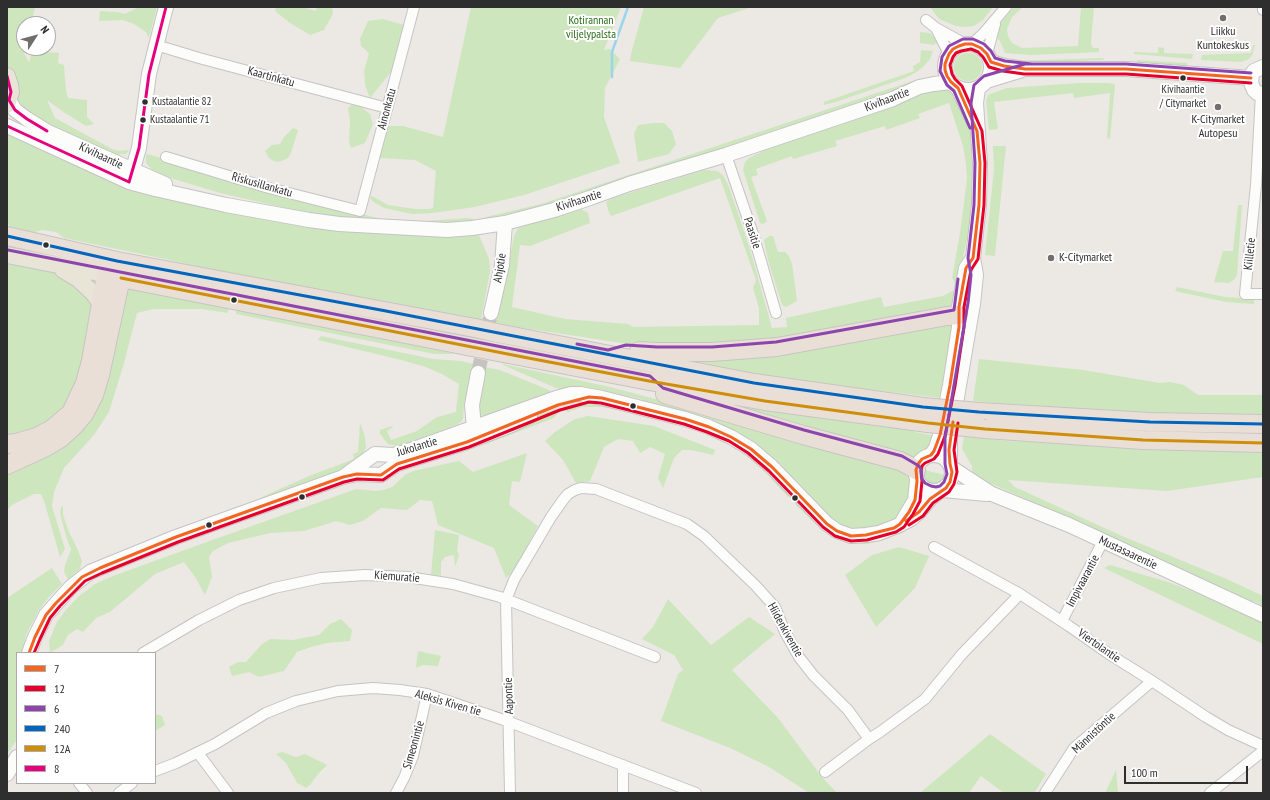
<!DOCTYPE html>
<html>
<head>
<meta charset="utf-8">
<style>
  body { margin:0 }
  #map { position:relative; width:1270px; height:800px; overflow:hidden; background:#ece8e4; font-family:"PT Sans Narrow",sans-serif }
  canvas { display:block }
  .frame { position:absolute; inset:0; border:8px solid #2e2e2e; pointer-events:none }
  .legend { position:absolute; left:16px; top:652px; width:140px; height:132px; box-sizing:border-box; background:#fff; border:1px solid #ababab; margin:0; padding:5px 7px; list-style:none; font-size:12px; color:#2e2e2e }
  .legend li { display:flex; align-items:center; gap:8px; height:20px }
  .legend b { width:20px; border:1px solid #ababab }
  .north { position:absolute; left:16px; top:16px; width:40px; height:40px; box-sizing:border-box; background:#fff; border:1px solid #ababab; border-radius:50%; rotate:54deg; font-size:11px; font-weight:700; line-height:16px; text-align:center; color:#2e2e2e }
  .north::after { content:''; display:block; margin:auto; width:14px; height:18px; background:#706f6e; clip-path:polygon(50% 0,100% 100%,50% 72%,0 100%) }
  .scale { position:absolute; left:1124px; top:766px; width:124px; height:18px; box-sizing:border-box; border:2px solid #2e2e2e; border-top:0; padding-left:5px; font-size:12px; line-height:14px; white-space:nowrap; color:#2e2e2e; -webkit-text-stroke:3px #fff; paint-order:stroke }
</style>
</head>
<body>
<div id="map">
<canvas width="1270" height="800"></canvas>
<div class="frame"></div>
<ul class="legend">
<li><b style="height:5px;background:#f26522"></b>7</li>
<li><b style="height:5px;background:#e4002b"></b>12</li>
<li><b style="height:5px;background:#8e44ad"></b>6</li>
<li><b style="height:5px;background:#0065bd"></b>240</li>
<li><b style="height:5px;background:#cf8e09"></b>12A</li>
<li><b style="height:5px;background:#e5007d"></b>8</li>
</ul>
<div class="north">N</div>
<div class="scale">100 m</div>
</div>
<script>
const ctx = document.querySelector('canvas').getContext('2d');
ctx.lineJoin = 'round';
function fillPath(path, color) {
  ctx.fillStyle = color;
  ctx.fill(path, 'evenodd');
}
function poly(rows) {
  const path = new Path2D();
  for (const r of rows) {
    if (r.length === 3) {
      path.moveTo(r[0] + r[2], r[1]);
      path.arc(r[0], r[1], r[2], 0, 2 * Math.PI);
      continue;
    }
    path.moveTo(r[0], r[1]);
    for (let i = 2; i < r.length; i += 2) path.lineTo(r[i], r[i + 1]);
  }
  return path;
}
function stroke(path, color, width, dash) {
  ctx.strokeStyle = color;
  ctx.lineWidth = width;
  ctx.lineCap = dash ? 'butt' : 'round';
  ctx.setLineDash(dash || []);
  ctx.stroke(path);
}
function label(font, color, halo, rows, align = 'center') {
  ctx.font = font + ' "PT Sans Narrow",sans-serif';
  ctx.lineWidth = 4;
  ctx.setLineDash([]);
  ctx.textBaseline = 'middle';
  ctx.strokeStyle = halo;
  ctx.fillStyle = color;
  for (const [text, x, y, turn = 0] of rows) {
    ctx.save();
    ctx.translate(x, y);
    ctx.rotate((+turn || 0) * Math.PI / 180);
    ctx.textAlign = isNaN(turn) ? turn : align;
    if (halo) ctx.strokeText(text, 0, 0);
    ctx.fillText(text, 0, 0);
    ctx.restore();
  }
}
fillPath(poly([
  [7,7,35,7,31,24,24,24,24,48,25,48,24,52,29,63,32,51,59,53,58,63,64,65,66,91,68,98,87,100,87,117,94,124,86,126,65,113,47,100,55,118,112,149,119,151,129,150,126,154,115,155,46,126,16,102,7,62],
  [139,7,157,7,149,38,146,32,134,24,123,20,99,21,100,11,117,12,125,14],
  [276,7,302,7,316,11,317,7,332,7,333,14,324,30,310,35,290,23,275,11],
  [471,7,621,7,604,50,610,49,620,59,605,88,604,117,620,163,524,195,475,207,433,213,412,214,384,208,372,201,370,197,372,196,388,205,415,209,429,209,433,208,436,171,415,160,379,158,388,126,403,126,443,137],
  [644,7,752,7,718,18,680,68,630,61,631,54],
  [930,7,993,7,983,20,974,26,965,27,956,26,939,19],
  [1014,7,1023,7,1012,17,1007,29,1008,36,1012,43,1022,48,1078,46,1081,7,1094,7,1091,44,1093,48,1099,48,1099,52,1031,55,1005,53,1000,41,995,36,1001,23],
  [383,19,404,25,394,68,370,98,365,85,364,71,369,53,361,46,360,39,368,21],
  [920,32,930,33,938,41,934,45,920,43],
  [1253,45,1255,45,1252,56,1247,60,1240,62,1201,60,1202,55,1251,53],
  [1158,47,1164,48,1164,53,1193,54,1192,59,1134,54,1134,52,1158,53],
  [921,50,933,51,930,59,922,68,915,73,905,78,836,102,824,105,824,102,914,71,913,66,920,62],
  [968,67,14],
  [1104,58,1103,60,1009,63,1008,61],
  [1137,60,1187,63,1187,68,1137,62],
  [916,80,901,89,693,158,538,208,486,219,486,217,541,204],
  [1080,83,1110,83,1115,85,1110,139,1107,138,1110,93,1074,98,1073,93,994,102,998,129,989,130,986,101,988,95,993,93,1007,88],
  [946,86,953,90,968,118,972,139,975,179,968,234,953,304,946,310,724,348,635,345,510,326,494,322,499,292,506,280,514,236,518,228,581,209,588,213,590,223,530,246,520,245,512,307,565,319,628,324,633,327,759,325,759,308,753,288,756,280,720,178,611,216,608,210,606,202,613,198,704,170,717,171,723,175,729,187,750,249,772,328,787,327,786,318,881,297,884,307,943,296,954,290,955,283,952,278,960,233,967,179,966,164,963,146,949,103,918,114,920,118,886,130,885,126,835,141,837,146,793,159,792,156,756,169,758,175,751,177,767,221,765,223,762,224,760,223,743,170,745,162,749,158,767,149,817,129,939,87],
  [351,105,360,106,370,114,373,124,365,143,351,148,349,141,350,120,348,108],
  [655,123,664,123,672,131,676,144,669,154,638,162,634,134,638,125],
  [293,128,298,130,291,153,288,158,279,162,274,161,269,158,265,151,272,145,280,144,284,137],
  [7,129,68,161,341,231,394,235,479,235,489,259,490,271,481,320,420,313,236,276,165,259,64,238,56,232,42,230,35,232,9,232,9,224,7,224],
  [993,146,1006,146,995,256,985,255,994,170],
  [147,154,384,220,423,221,469,218,476,220,430,224,374,222,312,214,220,193,157,174,154,172,146,163,146,156],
  [1238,205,1242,205,1237,275,1235,279,1229,283,1214,282,1223,251,1233,251],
  [770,236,773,236,778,252,785,252,789,256,792,264,797,301,786,307,782,305,768,260,764,240,766,238],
  [7,261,29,266,68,276,91,297,95,312,75,398,49,426,7,439],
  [1177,287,1225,297,1254,299,1254,304,1226,302,1175,291],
  [134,288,203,303,228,309,228,313,202,309,153,309,137,313,124,363,109,412,94,435,64,468,54,492,52,506,65,549,60,557,45,504,41,494,34,494,12,505,7,510,7,470,62,443,125,291],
  [236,309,321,322,454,354,434,354,236,314],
  [953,321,941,398,774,378,692,363,707,359],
  [321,336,433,359,461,361,473,364,464,404,463,419,461,422,456,425,402,445,397,446,388,444,380,434,380,430,392,426,393,427,387,431,391,440,417,431,437,417,456,412,459,384,442,374,423,366,397,359,318,340],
  [979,359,1083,370,1160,383,1170,382,1184,385,1198,395,1263,395,1263,415,1095,413,973,401],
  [503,364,610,387,780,432,908,471,912,480,912,488,905,509,896,519,889,523,877,527,853,530,839,526,776,463,642,403,642,399,591,388,579,387,561,389,556,388,503,365],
  [484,367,500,370,549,390,552,393,484,417,480,414,478,405],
  [709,401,740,403,912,430,915,432,936,436,928,450,922,453,915,459],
  [602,404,707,431,748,454,791,494,788,497,766,473,747,456,727,443,706,434,683,426,620,410,601,407,582,407,568,412,564,410,563,407,574,405],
  [556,409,558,413,554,418,486,444,473,445,530,418],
  [588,416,654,426,715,450,713,455,691,450,682,450,674,458,663,488,658,478,665,454,650,447,640,453,633,441,618,439,604,447,590,481,576,483,563,460,545,441,555,432,575,419],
  [360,424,361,425,365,437,366,448,363,454,348,467,263,500,262,497,309,476,354,459,353,454,358,452],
  [964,436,1007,441,1062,443,1263,453,1263,477,1167,491,1008,480,1015,487,1122,536,1229,580,1263,596,1263,606,1256,602,1238,598,1066,517,972,475,972,466,962,449],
  [527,453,520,482,512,481,509,505,538,526,514,571,506,578,494,548,438,525,432,501,420,500,407,510,381,508,363,521,350,525,336,521,304,531,270,533,228,543,213,551,209,557,212,577,205,595,195,577,184,562,155,574,110,612,96,618,83,632,77,629,68,635,63,645,50,653,49,641,57,622,65,611,79,596,86,591,95,584,113,576,204,543,356,489,376,491,383,490,392,487,405,475,413,471,459,461,473,472],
  [924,470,945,475,945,477,939,484,930,484,927,483,923,477],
  [798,501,835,535,902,530,904,532,881,541,867,544,850,544,834,538,822,530,795,504],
  [63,506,63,515,69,532,77,548,82,561,80,569,68,579,64,572,65,565,71,550,66,536,60,513,61,507],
  [435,530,459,535,457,551,459,555,455,567,454,555,445,557,441,562,441,576,431,575],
  [899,547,929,556,915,588,876,627,845,575,872,555],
  [1110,565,1168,582,1194,592,1263,623,1263,644,1104,568],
  [52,568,62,584,49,597,39,610,26,635,23,653,17,653,17,737,16,741,7,754,7,598],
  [668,599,711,645,749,617,775,634,732,670,778,718,822,777,837,793,809,793,769,767,730,748,661,721,678,674,683,670,674,655,642,639,653,627],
  [341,619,352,630,350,641,327,643,311,647,297,652,284,671,259,677,249,672,232,676,229,667,238,662,246,662,261,645,270,639,293,640,319,635,330,624],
  [418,651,441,656,438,666,423,665,416,668],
  [155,714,162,716,165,725,155,731],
  [990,734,1046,774,1034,793,1004,793,981,776,969,793,920,793],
  [282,752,296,757,305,754,327,765,318,774,310,785,306,788,297,783,286,763,276,754],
  [1116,770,1118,793,1105,793]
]), '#cee6be');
stroke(poly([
  [612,77,612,52,628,7]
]), '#99d6ec', 2.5);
stroke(poly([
  [478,373,491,313]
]), '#c6c3c0', 14, [14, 7]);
const street = poly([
  [1263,7,1263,10],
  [926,20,936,28,965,44],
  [936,28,949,54],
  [972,44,983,34,1006,7],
  [156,45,199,58,387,108],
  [987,54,995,24],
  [1261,94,1256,185,1245,294,1263,294],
  [726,155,753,234,776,313],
  [166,157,269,188,360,211,414,7],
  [934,547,1020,594,1069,626,1109,654,1152,681,1206,717,1228,730,1263,746],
  [1062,621,1103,541],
  [143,653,199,620,239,600,274,588,321,578,365,575,408,577,453,584,500,597,655,657],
  [198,753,228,793],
  [623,765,623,793],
  [155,771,176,763,215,744,266,713,296,701,338,691,373,688,400,690,427,694,504,720,696,793],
  [825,772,869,739],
  [79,783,87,793],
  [119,793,132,783],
  [396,793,404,778,413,756,427,694],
  [510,793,506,600,514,580,551,517,563,500,568,494,575,490,581,488,596,489,687,524,704,536,755,585,775,607,785,632,799,657,813,675,848,710,869,739,880,732,925,699,962,654,1020,594],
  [1045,793,1074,748,1152,681],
  [1210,793,1263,751]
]);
const secondary = poly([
  [968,67,23],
  [991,62,1004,66,1025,69,1126,69,1251,78],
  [1263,67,1254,71,1252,74,1251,83,1254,90,1257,93,1263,94],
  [986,81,1022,70],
  [958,88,974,122],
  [9,100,15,110,27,119,48,132,133,170,165,184],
  [7,126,129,182,155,189,226,205,309,220,339,224,447,230,472,228,505,223,554,210,590,198,629,184,726,155,893,99,919,87,934,84,951,82],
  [130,179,139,148,149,74,166,7],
  [491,313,502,265,505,223],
  [476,436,474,428,472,405,478,373],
  [934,473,18],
  [931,455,936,448,940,435,950,385,959,327,959,307,966,268,973,258],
  [950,464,950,438,973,304,976,275,973,258,979,205,980,163,976,103,978,88],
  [952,468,992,494,1069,525,1263,615],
  [343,477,375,454,393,455,405,452,556,398,571,394,580,394,602,398,685,419,709,427,731,437,751,449,772,467,827,524,837,531,851,536,866,535,879,533,897,526,911,519,919,512,930,499,940,491],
  [943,490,987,494],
  [903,520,915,500,917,481],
  [29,653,35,637,46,615,71,587,90,572,176,537,343,477,357,474,381,475,397,464,467,442,509,426,530,416],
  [7,774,17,757]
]);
const primary = poly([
  [7,76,10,85,11,92,7,105],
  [7,255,119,277],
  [63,270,78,279,92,292,101,303]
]);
const highway = poly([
  [7,236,117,261,475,328],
  [121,278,472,347],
  [497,333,754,383,923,407],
  [493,351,649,381,765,401,928,423],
  [639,351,657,352,712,352,777,347,947,316,959,315],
  [665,394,803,435,900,461,910,466,916,470],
  [979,412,1150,422,1263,424],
  [985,429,1143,440,1263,443],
  [7,444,16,443,37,437,52,429,71,413,85,383,91,361,106,275,111,266,117,261],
  [7,465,46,447,61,438,74,426,84,414,94,395,100,375,121,278,121,266]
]);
stroke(street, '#c5c4c5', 12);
stroke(secondary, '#c5c4c5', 16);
stroke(primary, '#c6c5c4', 18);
stroke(highway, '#c6c5c4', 20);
stroke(street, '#fcfcfb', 10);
stroke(secondary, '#fcfcfb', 14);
stroke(primary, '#e8e4d6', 16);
stroke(highway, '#eadfd6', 18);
const highwayBridge = poly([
  [475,328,497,333],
  [472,347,493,351],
  [923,407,979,412],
  [928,423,985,429]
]);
stroke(highwayBridge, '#c6c5c4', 20, []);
stroke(highwayBridge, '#eadfd6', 18);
stroke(poly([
  [906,521,919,512,930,499,946,488,950,482,952,472,950,464,949,450,953,422],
  [29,653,35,637,46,615,56,603,82,577,100,568,176,537,343,477,357,474,381,475,397,464,467,442,558,405,589,397,602,398,685,419,709,427,731,437,751,449,772,467,827,524,837,531,851,536,866,535,894,528,900,524,909,512,915,500,917,481,916,470,918,464,922,459,931,455,934,451,940,435,950,385,959,327,959,307,966,268,973,258,979,205,980,163,977,131,958,88,951,82,947,76,945,70,945,64,949,54,953,49,959,46,965,44,972,44,981,48,987,54,991,62,1004,66,1025,69,1126,69,1251,78]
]), '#f26522', 3);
stroke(poly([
  [909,525,923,516,933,503,949,492,954,484,957,472,954,450,958,423],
  [34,653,40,639,50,618,60,606,85,581,102,573,178,542,344,482,357,479,383,480,399,469,469,447,560,410,589,402,601,403,684,424,707,432,729,441,748,453,769,471,823,527,835,536,851,541,867,540,896,532,904,527,913,514,920,501,922,481,921,471,922,466,925,463,934,459,938,454,945,436,955,386,964,327,964,307,971,270,978,259,984,205,985,163,982,131,962,86,955,79,952,74,950,65,953,57,956,53,961,51,971,49,978,52,983,57,989,67,1003,71,1024,74,1126,74,1251,83]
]), '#e4002b', 3);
stroke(poly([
  [970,128,954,91,947,85,940,71,942,57,949,46,963,39,973,39,984,44,991,51,995,58,1005,61,1032,64],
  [8,250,650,376,663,388,804,430,902,456,919,466,921,469,922,479,925,483,931,486,936,487,940,486,944,482,947,474,945,464,945,438,968,303,971,275,968,258,974,205,975,163,971,103,974,85,984,76,1025,64,1126,64,1251,73],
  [577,344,608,350,626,345,657,347,712,347,776,342,954,310,958,279]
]), '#8e44ad', 3);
stroke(poly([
  [7,236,117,261,386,311,754,383,923,407,979,412,1150,422,1263,424]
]), '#0065bd', 3);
stroke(poly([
  [121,278,523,357,649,381,765,401,928,423,985,429,1143,440,1263,443]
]), '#cf8e09', 3);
stroke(poly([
  [7,76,11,92,9,100,15,110,27,119,47,131],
  [7,126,129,182,139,148,149,74,166,7]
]), '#e5007d', 3);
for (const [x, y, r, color] of [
  [1223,18,4,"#706f6e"],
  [1183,78,3.5,"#2e2e2e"],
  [145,102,3.5,"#2e2e2e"],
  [1218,107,4,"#706f6e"],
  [143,120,3.5,"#2e2e2e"],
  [46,245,3.5,"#2e2e2e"],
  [1051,258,4,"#706f6e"],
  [234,300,3.5,"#2e2e2e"],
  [633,406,3.5,"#2e2e2e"],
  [302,497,3.5,"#2e2e2e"],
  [795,498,3.5,"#2e2e2e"],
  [209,525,3.5,"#2e2e2e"]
]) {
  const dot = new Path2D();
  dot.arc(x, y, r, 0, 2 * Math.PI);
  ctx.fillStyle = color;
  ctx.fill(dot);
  stroke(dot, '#fff', 1.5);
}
label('11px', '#2e2e2e', '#fff', [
  ["Kivihaantie",1183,90,"center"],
  ["/ Citymarket",1183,104,"center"],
  ["Kustaalantie 82",152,102],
  ["Kustaalantie 71",150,120]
], 'left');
label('12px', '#2c6e1b', '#fff', [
  ["Kotirannan",591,21],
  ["viljelypalsta",591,35]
]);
label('12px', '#2e2e2e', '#fff', [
  ["Liikku",1223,32],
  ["Kuntokeskus",1223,46],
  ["K-Citymarket",1218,120],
  ["Autopesu",1218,134],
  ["K-Citymarket",1059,258,"left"]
]);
label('12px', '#2e2e2e', '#fff', [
  ["Kaartinkatu",271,77,15],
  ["Kivihaantie",887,100,-21],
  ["Ainonkatu",387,109,-75],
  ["Kivihaantie",101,156,25],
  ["Riskusillankatu",262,185,16],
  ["Kivihaantie",579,201,-18],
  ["Paasitie",752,233,72],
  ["Kiilletie",1250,254,-84],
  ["Ahjotie",500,268,-81],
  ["Jukolantie",417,447,-17],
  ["Mustasaarentie",1128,553,25],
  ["Kiemuratie",397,577,4],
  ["Impivaarantie",1083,581,-62],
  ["Hiidenkiventie",785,630,61],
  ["Viertolantie",1099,646,35],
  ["Aapontie",509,696,-92],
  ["Aleksis Kiven tie",448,703,16],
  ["Männistöntie",1094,733,-43],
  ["Simeonintie",414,745,-74]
]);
</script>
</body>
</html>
